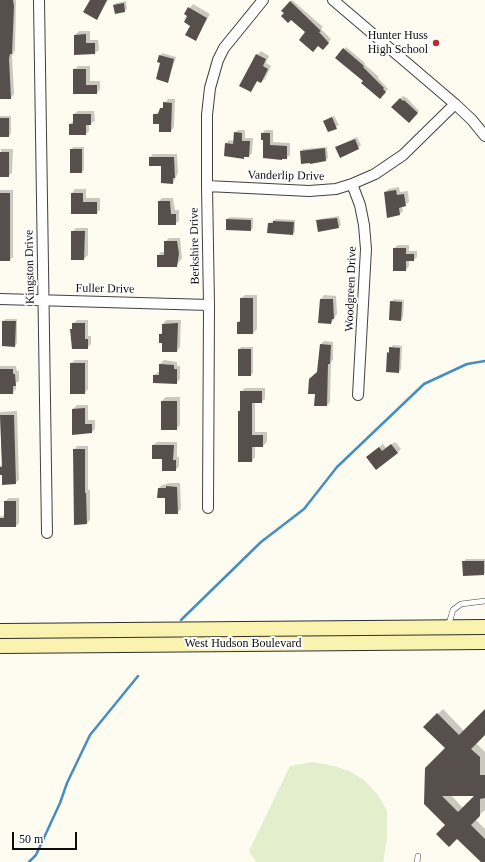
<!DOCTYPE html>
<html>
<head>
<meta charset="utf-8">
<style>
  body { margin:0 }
  #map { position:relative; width:485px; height:862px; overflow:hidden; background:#fefbf0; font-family:"Times New Roman",serif }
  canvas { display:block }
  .scale { position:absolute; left:12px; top:832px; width:65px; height:18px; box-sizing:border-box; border:2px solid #0e0e0e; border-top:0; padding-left:5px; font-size:12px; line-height:14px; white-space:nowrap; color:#0e0e0e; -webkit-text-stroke:3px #fff; paint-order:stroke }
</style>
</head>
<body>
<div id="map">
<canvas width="485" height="862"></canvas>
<div class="scale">50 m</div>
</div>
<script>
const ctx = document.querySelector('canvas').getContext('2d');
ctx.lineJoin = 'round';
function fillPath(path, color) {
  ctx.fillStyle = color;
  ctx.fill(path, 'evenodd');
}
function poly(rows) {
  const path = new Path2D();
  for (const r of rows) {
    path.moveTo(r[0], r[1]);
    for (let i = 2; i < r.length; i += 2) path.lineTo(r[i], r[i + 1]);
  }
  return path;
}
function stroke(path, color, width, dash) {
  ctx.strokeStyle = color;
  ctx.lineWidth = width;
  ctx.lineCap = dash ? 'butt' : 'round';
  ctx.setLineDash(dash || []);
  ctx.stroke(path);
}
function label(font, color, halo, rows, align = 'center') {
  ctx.font = font + ' "Times New Roman",serif';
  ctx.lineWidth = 4;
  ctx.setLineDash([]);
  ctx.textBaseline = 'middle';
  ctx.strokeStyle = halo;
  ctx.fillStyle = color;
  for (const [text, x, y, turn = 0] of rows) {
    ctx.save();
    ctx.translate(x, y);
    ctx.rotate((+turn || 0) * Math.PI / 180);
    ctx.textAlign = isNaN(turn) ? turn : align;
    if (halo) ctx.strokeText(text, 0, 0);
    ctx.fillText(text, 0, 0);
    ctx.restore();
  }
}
fillPath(poly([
  [313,762,334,766,349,771,364,780,378,795,387,811,387,840,383,862,256,862,249,851,290,766]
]), '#e2eecc');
fillPath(poly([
  [1,0,16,0,15,50,12,56,14,94,11,98,0,98],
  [91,0,108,0,97,19],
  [292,0,323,27,321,29,331,39,326,46,307,32,282,11],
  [126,1,127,9,125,11,114,5,116,3],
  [193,4,210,14,196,39,188,15,185,14],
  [79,31,90,31,90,40,98,40,99,50,95,53,75,35],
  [346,47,365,63,364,64,379,77,378,78,388,89,380,98,364,81,344,49],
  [261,51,269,56,266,63,271,66,265,79,261,82,258,80,251,91,257,55],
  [162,53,176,57,168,82,160,56],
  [78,66,90,66,90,81,100,81,100,89,97,93,74,93,74,70],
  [403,96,407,98,419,111,409,122,393,107],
  [168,99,175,99,174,127,171,131,160,123,154,115,160,111],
  [78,111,94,111,95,121,89,124,89,131,86,134,70,124,74,120,74,114],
  [0,116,11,116,11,133,9,136,0,136],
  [334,116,339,125,329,131,324,121],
  [238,130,245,130,245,138,253,138,252,153,249,156,226,144,229,140,234,141,235,133],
  [265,130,273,130,273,142,290,143,290,155,286,158,282,159,264,139,262,133],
  [357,137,361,145,358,148,336,147],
  [73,147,84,147,84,170,82,172,71,150],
  [327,147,328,158,326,160,321,162,302,163,301,151,303,149],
  [1,149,13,149,12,173,8,176,0,176],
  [153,154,177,154,178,173,173,183,162,165,150,157],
  [399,187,400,192,408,191,409,202,402,206,403,211,399,215,385,192,389,189],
  [75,189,86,189,86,198,100,198,100,210,96,213,72,213,72,193],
  [0,190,13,190,13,257,10,260,0,260],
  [162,198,173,198,175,210,179,210,179,221,175,224,159,201],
  [339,216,341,225,338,227,317,221,320,219],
  [230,217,253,218,253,228,250,230,227,219],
  [276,219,295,220,295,232,293,234,269,223],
  [76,228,88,228,88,255,84,259,72,232],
  [169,238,180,238,182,258,176,266,158,256,161,252,165,252,165,242],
  [398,245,409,245,409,251,417,251,417,257,414,260,409,260,409,266,406,270,394,248],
  [245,295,257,295,257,329,253,333,238,322,241,319,241,298],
  [324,295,336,296,337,314,331,323,321,299],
  [394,299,404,300,403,317,401,320,391,302],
  [6,319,17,319,17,343,15,346,3,321],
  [77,320,88,320,88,336,91,336,91,344,87,348,74,328,74,323],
  [166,320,181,320,180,347,177,351,163,342,160,335,163,332,163,324],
  [324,341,333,342,333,360,331,362,330,402,327,405,316,393,321,344],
  [393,345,402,346,401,370,398,372,388,353],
  [241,347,253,347,253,373,251,375,239,349],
  [75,360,88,360,88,389,85,393,71,363],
  [164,360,177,362,177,366,180,366,180,379,176,383,154,375,160,371,160,364],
  [0,366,16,366,17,371,19,371,19,381,16,383,16,389,13,393,0,393],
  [245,388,265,388,265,399,261,402,255,402,255,432,267,432,267,442,263,446,255,446,255,457,252,461,239,411,241,409,241,392],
  [166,397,180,397,180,425,176,429,162,401],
  [77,405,88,405,88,420,95,420,95,429,92,432,73,434,73,409],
  [17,411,19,480,15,483,3,474,0,474,0,466,2,464,0,412],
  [157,442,177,442,177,457,179,457,179,466,176,470,153,445],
  [395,442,401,449,397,453,371,453,383,444,386,448],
  [77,446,88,446,88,490,90,490,90,520,87,523,74,450],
  [170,483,180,483,181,509,177,513,159,488,162,485],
  [9,498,19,498,19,523,16,526,0,526,0,517,5,515,5,501],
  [466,559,485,559,485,573,484,574,463,562],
  [443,709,464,731,485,711,485,734,476,743,485,752,485,810,475,819,485,829,485,859,425,804,446,748,425,727],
  [451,795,477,795,463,808]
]), '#0003');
stroke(poly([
  [181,620,261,542,304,509,337,467,424,384,467,364,485,361],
  [29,862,36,855,60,803,67,783,90,735,138,676]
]), '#448ec4', 2.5);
fillPath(poly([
  [0,0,13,0,14,6,12,54,10,54,9,59,11,99,0,99],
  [90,0,107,0,97,20,83,12],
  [290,1,321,31,319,32,329,43,323,50,318,46,313,52,299,40,305,32,291,20,288,23,281,16,284,13,281,11],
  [124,3,125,12,115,14,113,5],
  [188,7,207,18,196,41,185,35,190,26,184,22,187,16,184,14],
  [86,34,86,43,95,43,95,54,74,55,74,35],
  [343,48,364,66,363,67,384,88,383,89,386,92,380,99,361,83,363,81,335,58],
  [256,54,266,59,263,66,268,69,261,83,257,81,251,92,239,86],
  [159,55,174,59,168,83,156,79,160,63,157,62],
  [73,69,86,69,86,85,97,85,97,94,73,94],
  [400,98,403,101,404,100,418,113,409,123,391,107],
  [163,102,172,103,171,132,159,132,159,124,153,124,153,114,158,114,160,108,163,108],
  [73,114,91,114,91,125,86,125,86,135,69,135,69,124,73,124],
  [332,117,337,129,328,132,323,121],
  [0,118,9,118,9,137,0,137],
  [234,132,242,133,242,141,250,141,249,157,244,157,244,159,224,156,225,143,233,144],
  [261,133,270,133,270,145,287,146,287,159,282,159,282,160,263,158,263,140,261,140],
  [355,139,359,149,340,158,335,147],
  [325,148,326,161,310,164,310,163,301,164,300,151],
  [70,149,82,149,82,173,70,173],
  [0,152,9,152,9,177,0,177],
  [149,157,174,157,175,178,173,178,173,184,161,183,161,166,149,166],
  [396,190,397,195,404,194,406,206,399,208,400,215,387,218,384,192],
  [0,193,10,193,10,261,0,261],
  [71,193,83,193,83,202,97,202,97,214,71,214],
  [158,201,170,201,171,214,176,214,176,225,158,225],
  [337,218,339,228,318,232,316,220],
  [226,219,251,220,251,231,226,230],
  [273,221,294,222,293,235,267,233,268,223,273,223],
  [71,231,85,231,84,260,71,260],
  [164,241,177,241,179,253,177,267,157,267,157,255,164,255],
  [393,248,406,248,406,254,414,254,414,261,406,261,406,271,393,271],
  [240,298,253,298,253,334,237,334,237,322,240,322],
  [320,299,333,299,334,319,332,319,331,324,318,323],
  [390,301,402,302,401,321,389,320],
  [2,321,16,321,15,347,2,346],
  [72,323,85,323,85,339,88,339,88,349,72,349,70,329,72,329],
  [178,323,177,352,162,352,162,343,159,343,159,334,162,334,162,324],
  [320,344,331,345,330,364,328,364,327,406,314,406,315,394,308,394,309,379,317,372],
  [389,347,400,348,399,373,386,372,387,352,389,353],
  [238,349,251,349,251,376,238,376],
  [70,363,85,363,85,394,70,394],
  [159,364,174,365,174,369,177,369,177,384,153,383,153,375,159,375],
  [0,369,13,369,13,374,15,374,16,386,13,386,13,394,0,394],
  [240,391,262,391,262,403,252,403,252,435,263,435,263,447,252,447,252,462,238,462,238,411,240,411],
  [161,401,177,401,177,430,161,430],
  [85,408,85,424,92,424,92,433,72,435,72,409],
  [0,415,14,415,16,484,2,485,2,475,0,475,0,467,2,467],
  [391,444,398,453,376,470,366,457,379,447,382,451],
  [152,445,174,445,173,460,176,460,176,471,162,471,162,459,152,459],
  [73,449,85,449,85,493,86,493,87,524,74,525],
  [166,486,177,487,178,514,165,514,165,498,157,498,158,488,166,488],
  [4,501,16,501,16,527,0,527,0,518,4,518],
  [462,561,484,561,484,575,463,576],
  [485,709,485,735,471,749,480,757,480,775,485,775,485,798,480,799,480,816,471,825,485,839,485,862,481,862,457,839,449,847,436,834,445,825,424,804,425,768,445,748,423,727,437,713,459,735],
  [442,796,474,796,458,812]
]), '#564f4b');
const lane = poly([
  [448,627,453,610,461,604,485,601],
  [417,862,418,856]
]);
const street = poly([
  [39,0,47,533],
  [333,0,455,104,472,120,485,136],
  [352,184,360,205,364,225,366,249,358,395],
  [207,186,309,191,336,189,352,184,375,174,403,155,455,104],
  [0,299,209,305],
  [208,508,209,305,207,186,207,115,210,88,218,60,224,48,263,0]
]);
const secondary = poly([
  [0,631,485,627],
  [0,646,485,642]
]);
stroke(lane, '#414141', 6);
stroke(street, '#414141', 12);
stroke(secondary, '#303030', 16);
stroke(lane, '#fff', 5);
stroke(street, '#fff', 10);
stroke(secondary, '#f9f3af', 14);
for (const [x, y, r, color] of [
  [436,43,4,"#b42f33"]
]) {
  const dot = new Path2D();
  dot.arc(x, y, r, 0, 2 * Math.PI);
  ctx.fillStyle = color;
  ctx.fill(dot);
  stroke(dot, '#fff', 1.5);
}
label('12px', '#0e0e0e', '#fff', [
  ["Hunter Huss",428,36],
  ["High School",428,50]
], 'right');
label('12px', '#0e0e0e', '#fff', [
  ["Vanderlip Drive",286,176,1],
  ["Berkshire Drive",195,246,-91],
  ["Kingston Drive",30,267,-91],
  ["Fuller Drive",105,289,1],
  ["Woodgreen Drive",351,289,-88],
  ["West Hudson Boulevard",243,644]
]);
</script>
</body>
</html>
